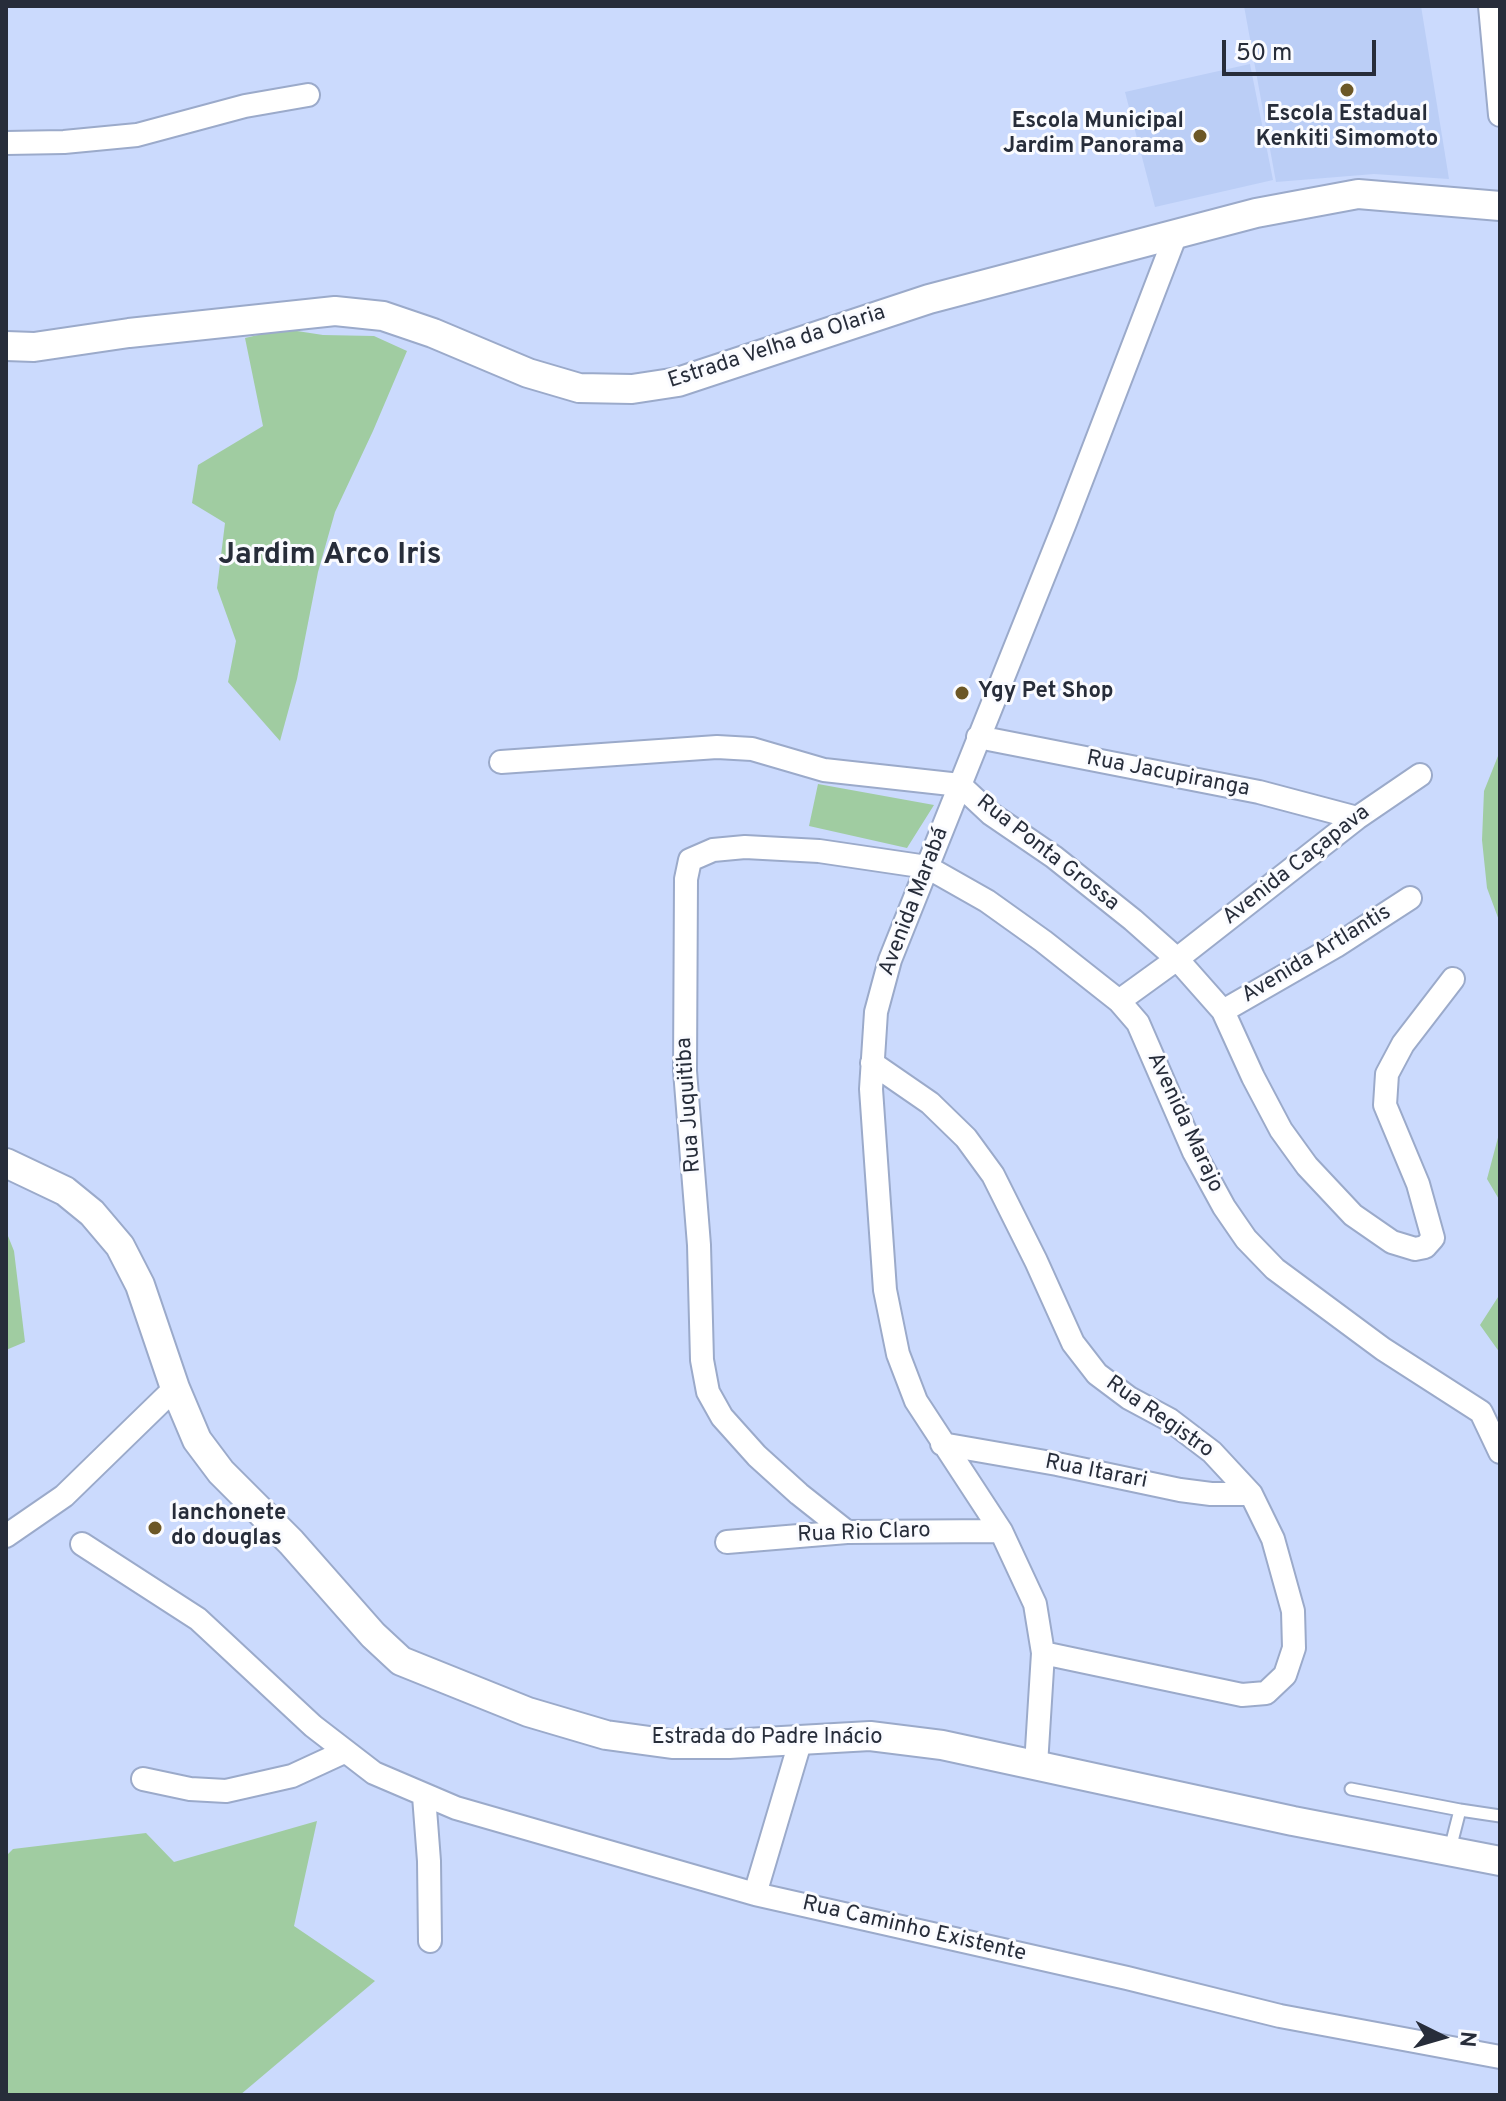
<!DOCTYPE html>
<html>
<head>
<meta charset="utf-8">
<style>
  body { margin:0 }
  #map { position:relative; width:1506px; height:2101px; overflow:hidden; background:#cbdafd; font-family:Overpass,sans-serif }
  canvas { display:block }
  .frame { position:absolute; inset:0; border:8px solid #272d3a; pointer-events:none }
  .north { position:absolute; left:1402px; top:1997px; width:80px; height:80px; -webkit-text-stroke:6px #fafbff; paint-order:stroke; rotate:95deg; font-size:22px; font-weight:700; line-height:32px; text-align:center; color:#272d3a }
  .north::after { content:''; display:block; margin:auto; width:28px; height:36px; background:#272d3a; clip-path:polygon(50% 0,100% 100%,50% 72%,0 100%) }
  .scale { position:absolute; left:1222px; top:40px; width:154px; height:36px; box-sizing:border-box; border:4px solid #272d3a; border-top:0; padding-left:10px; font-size:24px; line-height:28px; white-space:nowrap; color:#272d3a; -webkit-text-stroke:6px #fafbff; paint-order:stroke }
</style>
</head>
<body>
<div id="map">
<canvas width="1506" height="2101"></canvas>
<div class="frame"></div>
<div class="north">N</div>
<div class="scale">50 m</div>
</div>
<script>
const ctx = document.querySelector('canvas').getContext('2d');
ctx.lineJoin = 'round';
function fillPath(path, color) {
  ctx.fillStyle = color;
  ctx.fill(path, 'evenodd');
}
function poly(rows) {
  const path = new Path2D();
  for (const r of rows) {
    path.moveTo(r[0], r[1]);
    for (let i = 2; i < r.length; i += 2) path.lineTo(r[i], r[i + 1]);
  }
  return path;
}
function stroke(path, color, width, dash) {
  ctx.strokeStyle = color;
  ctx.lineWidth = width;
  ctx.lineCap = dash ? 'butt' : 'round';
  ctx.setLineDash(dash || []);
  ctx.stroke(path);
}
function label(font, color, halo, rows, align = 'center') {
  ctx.font = font + ' Overpass,sans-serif';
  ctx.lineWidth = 6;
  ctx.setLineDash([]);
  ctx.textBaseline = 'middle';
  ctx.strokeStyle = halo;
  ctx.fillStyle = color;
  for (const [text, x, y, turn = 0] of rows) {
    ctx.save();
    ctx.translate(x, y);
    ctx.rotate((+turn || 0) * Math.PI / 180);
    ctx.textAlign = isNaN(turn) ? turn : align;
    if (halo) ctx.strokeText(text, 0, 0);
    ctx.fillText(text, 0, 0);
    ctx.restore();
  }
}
fillPath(poly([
  [1244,6,1421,6,1449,179,1374,174,1276,182],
  [1250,64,1273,180,1155,207,1125,92]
]), '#bbcef6');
fillPath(poly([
  [284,329,323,335,374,336,407,351,373,431,335,512,318,572,297,679,280,741,228,682,236,641,217,588,225,523,192,503,198,465,263,426,245,338],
  [1500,751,1500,923,1487,888,1482,840,1484,791],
  [818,784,934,805,907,848,809,826],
  [1500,1130,1500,1201,1487,1179],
  [6,1231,14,1251,25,1342,6,1350],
  [1500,1294,1500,1353,1480,1325],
  [317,1821,294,1926,375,1981,240,2095,6,2095,6,1856,13,1849,146,1833,174,1862]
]), '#a0cca1');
const service = poly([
  [1351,1789,1460,1810],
  [1450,1849,1460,1810,1500,1816]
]);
const minor = poly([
  [1490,6,1500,115],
  [6,143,64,142,137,135,245,106,308,95],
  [978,737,1259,792,1357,818],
  [501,762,717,747,752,749,824,770,960,785,991,814,1054,857,1133,920,1177,959,1223,1011,1253,1077,1281,1130,1307,1166,1353,1215,1392,1242,1415,1249,1425,1247,1433,1238,1418,1184,1385,1105,1387,1074,1403,1044,1453,979],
  [1119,1001,1177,959,1357,818,1420,775],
  [1223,1011,1336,946,1410,898],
  [872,1063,930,1103,966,1138,993,1175,1036,1261,1073,1343,1097,1374,1129,1398,1170,1420,1212,1452,1251,1494,1273,1539,1293,1611,1294,1648,1285,1675,1266,1693,1242,1695,1043,1653],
  [942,1444,1057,1464,1180,1490,1211,1494,1251,1494],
  [847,1532,799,1494,757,1456,722,1417,708,1392,702,1360,699,1245,685,1071,686,879,690,860,713,850,745,847,819,851,927,867,987,901,1043,941,1119,1001,1138,1023,1194,1152,1224,1207,1246,1239,1275,1269,1383,1349,1481,1412,1500,1452],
  [6,1536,64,1496,175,1388],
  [727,1542,847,1532,1001,1531],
  [82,1544,198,1619,313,1726,374,1773,456,1808,755,1894,1127,1978,1280,2016,1500,2057],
  [1036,1765,1043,1653,1035,1604,1001,1531,916,1401,898,1354,885,1290,871,1089,876,1012,890,960,1065,523,1176,234],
  [143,1779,190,1789,226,1791,292,1776,344,1752],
  [424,1796,429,1861,430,1941],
  [755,1894,801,1739]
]);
const tertiary = poly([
  [6,346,34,347,129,333,335,311,383,316,433,333,528,373,579,388,632,389,678,382,929,299,1256,213,1358,194,1500,206],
  [6,1163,65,1191,92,1213,120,1246,140,1285,175,1388,197,1440,221,1472,291,1542,373,1635,401,1661,528,1712,606,1735,672,1744,729,1744,870,1736,942,1745,1293,1821,1500,1861]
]);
stroke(service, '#9baaca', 15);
stroke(minor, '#9baaca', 26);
stroke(tertiary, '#9baaca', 32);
stroke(service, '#fff', 11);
stroke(minor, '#fff', 22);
stroke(tertiary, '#fff', 28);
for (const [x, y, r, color] of [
  [1347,90,8,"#6c5726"],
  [1200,136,8,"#6c5726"],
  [962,693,8,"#6c5726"],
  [155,1528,8,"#6c5726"]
]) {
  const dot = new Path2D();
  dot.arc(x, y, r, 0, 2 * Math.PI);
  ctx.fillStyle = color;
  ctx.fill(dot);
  stroke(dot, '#fafbff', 3);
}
label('bold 22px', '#272d3a', '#fafbff', [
  ["Escola Estadual",1347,116,"center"],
  ["Kenkiti Simomoto",1347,141,"center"],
  ["Escola Municipal",1184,123,"right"],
  ["Jardim Panorama",1184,148,"right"],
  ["Ygy Pet Shop",978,693],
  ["lanchonete",171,1515],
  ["do douglas",171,1540]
], 'left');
label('22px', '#272d3a', '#fafbff', [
  ["Estrada Velha da Olaria",777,348,-18],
  ["Rua Jacupiranga",1168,775,11],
  ["Rua Ponta Grossa",1047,854,38],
  ["Avenida Caçapava",1297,866,-38],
  ["Avenida Marabá",915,902,-69],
  ["Avenida Artlantis",1317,955,-31],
  ["Rua Juquitiba",690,1105,-94],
  ["Avenida Marajo",1184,1123,65],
  ["Rua Registro",1159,1418,35],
  ["Rua Itarari",1096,1473,11],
  ["Rua Rio Claro",864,1534,-2],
  ["Estrada do Padre Inácio",767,1739],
  ["Rua Caminho Existente",914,1930,13]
]);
label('bold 30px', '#272d3a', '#fafbff', [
  ["Jardim Arco Iris",330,557]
]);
</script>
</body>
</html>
